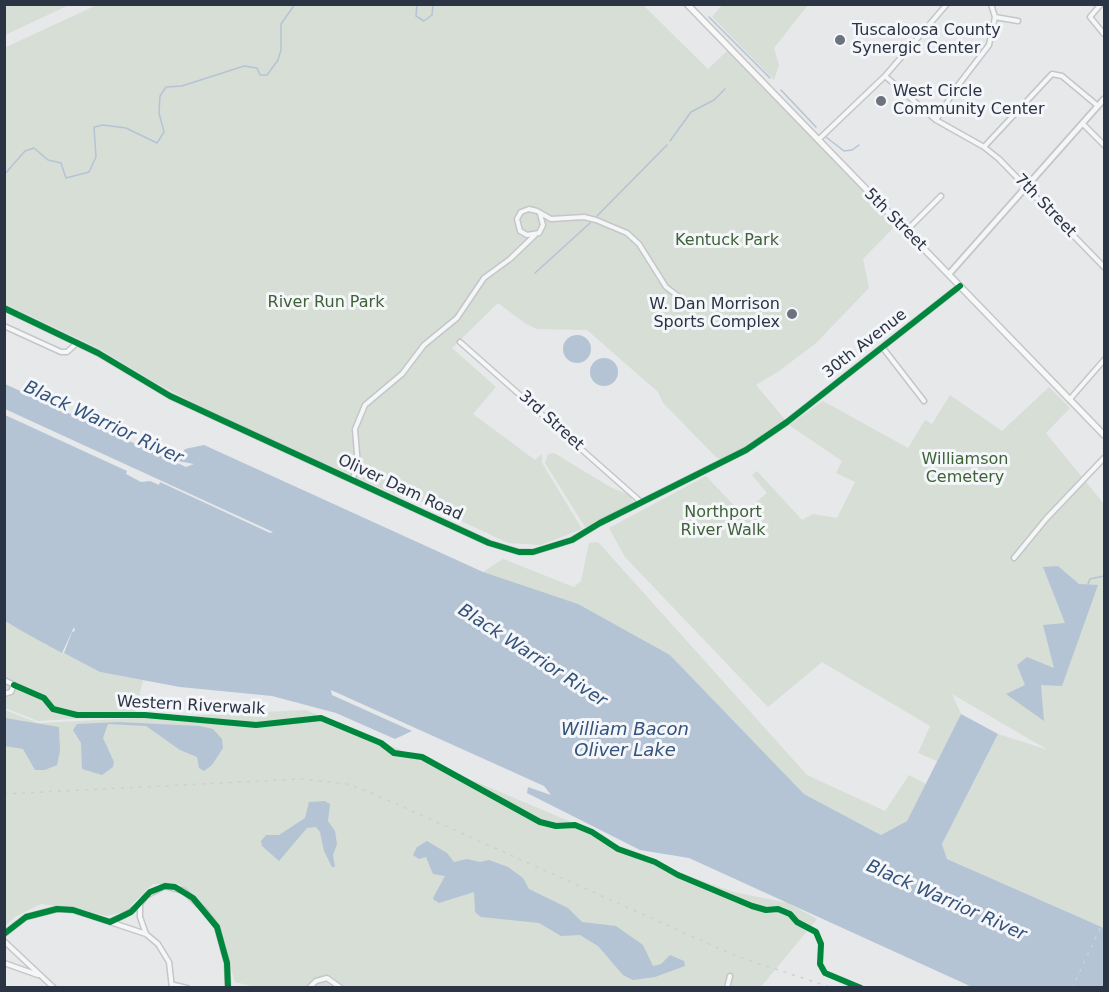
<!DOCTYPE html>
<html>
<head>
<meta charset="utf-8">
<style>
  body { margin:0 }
  #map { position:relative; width:1109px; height:992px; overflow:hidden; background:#e6e8ea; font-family:"DejaVu Sans",sans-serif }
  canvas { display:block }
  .frame { position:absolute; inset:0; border:6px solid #2b3445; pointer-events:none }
</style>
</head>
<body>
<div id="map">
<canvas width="1109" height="992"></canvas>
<div class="frame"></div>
</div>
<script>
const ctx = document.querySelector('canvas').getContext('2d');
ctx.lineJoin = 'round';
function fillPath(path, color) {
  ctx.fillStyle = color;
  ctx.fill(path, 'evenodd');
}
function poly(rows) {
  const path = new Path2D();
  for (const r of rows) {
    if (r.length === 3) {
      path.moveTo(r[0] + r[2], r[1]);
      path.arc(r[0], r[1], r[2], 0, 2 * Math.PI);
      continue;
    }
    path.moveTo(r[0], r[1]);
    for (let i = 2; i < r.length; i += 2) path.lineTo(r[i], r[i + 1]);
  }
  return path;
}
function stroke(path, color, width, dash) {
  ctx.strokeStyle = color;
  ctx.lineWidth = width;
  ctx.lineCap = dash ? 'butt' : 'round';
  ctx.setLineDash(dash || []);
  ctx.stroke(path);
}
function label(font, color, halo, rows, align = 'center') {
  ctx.font = font + ' "DejaVu Sans",sans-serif';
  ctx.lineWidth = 6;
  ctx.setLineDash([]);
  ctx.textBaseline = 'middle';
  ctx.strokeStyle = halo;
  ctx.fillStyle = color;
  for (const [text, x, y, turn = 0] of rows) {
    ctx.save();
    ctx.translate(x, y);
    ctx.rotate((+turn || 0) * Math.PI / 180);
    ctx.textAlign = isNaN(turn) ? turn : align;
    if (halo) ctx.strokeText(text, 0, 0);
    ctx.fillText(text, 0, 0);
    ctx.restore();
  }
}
fillPath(poly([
  [5,4,69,4,69,5,5,35],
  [723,4,808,5,774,48,779,65,774,80,712,17],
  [97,5,643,5,708,69,729,49,898,223,863,259,869,288,816,343,779,371,756,385,787,422,723,461,716,457,663,403,658,392,587,330,537,329,526,324,498,303,452,348,496,387,473,414,535,460,542,454,542,463,582,529,541,545,508,543,408,496,405,499,219,416,156,383,98,348,5,304,4,48],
  [1049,387,1070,408,1046,433,1104,504,1104,928,947,859,942,844,998,734,1048,750,952,694,961,714,937,761,918,753,930,726,822,662,768,707,625,557,609,528,706,476,742,514,767,493,752,475,757,471,802,520,813,514,837,518,855,482,836,473,842,461,789,425,823,401,908,448,925,420,932,424,950,395,1002,431],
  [554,453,612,488,630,495,634,503,585,527,545,463,548,454],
  [598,542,807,775,885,811,909,775,926,784,907,821,881,835,804,794,670,655,483,572,503,559,574,587,581,581,589,543],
  [4,621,100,672,143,680,135,715,38,721,5,708],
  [5,710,38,723,306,710,571,822,628,854,733,892,788,903,817,919,760,988,255,987,235,982,217,922,179,884,153,884,124,912,107,916,79,909,41,904,15,917,5,926]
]), '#d6ded6');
fillPath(poly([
  [577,349,14],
  [604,372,14],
  [5,384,186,467,194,464,178,461,185,449,204,445,483,572,578,604,670,655,804,794,881,835,907,821,961,714,998,734,942,844,947,859,1104,928,1104,987,972,987,689,858,640,850,527,793,528,787,551,795,544,786,331,690,332,695,412,731,395,739,336,713,272,696,180,687,100,672,64,653,72,632,75,631,74,627,62,653,20,630,5,621,5,415,127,471,126,474,141,482,150,481,159,485,160,482,270,533,273,532,5,409],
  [1058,566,1079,584,1098,585,1062,686,1041,685,1044,721,1006,694,1025,685,1017,665,1027,657,1054,668,1043,625,1065,623,1043,567],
  [5,718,59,727,60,751,57,765,45,770,35,770,23,749,5,746],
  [118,722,200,726,213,729,222,739,223,748,212,765,204,771,199,768,197,757,180,750,146,726,108,724,103,738,114,762,113,767,102,775,82,769,81,743,73,730,77,724],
  [309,802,325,801,330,804,328,821,335,831,337,844,333,855,335,867,332,867,324,851,320,832,316,827,307,828,279,861,262,846,261,841,266,835,279,835,305,818],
  [427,841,447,853,454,862,467,859,480,862,489,860,508,867,523,878,529,889,568,908,582,922,616,926,643,945,653,966,661,964,670,955,684,961,685,966,655,977,633,980,623,975,598,946,580,935,561,936,539,923,481,917,475,912,474,892,439,903,433,899,434,896,445,876,433,874,426,857,419,859,413,855,417,847]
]), '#b4c4d5');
stroke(poly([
  [417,4,416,16,424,21,432,15,433,4],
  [709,17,770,78],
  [781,90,816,127],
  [826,137,844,151,852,150,859,145],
  [670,141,691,112,714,100,725,89],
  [4,175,25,151,34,148,48,160,61,163,66,178,89,172,96,157,94,127,103,125,126,128,157,143,164,132,159,113,160,96,166,87,182,86,244,66,257,68,260,75,267,75,278,60,281,50,281,24,295,4],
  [597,216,667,145],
  [535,273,590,223],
  [1088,584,1090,579,1104,576]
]), '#b4c4d5', 1.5);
const minor = poly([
  [991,4,995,17,1018,21],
  [1101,4,1090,17,1104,34],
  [885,76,936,120,984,147,999,159,1104,267],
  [936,120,956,88,989,45,995,17],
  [1083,124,1104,145],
  [818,140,885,76,947,4],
  [984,147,1052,74,1062,76,1098,106],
  [540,214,543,225,539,233,527,235,520,231,517,219,521,212,529,209,537,211,551,219,584,217,596,220,627,233,639,244,666,287,691,306],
  [906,231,941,196],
  [4,308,98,353,170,396,226,422,489,543,519,552,533,552,572,540,600,523,746,450,787,422,960,286],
  [4,326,61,352,67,352,77,343],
  [460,342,641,502],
  [883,348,924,401],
  [1070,399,1104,360],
  [352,480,358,466,355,429,365,405,402,374,424,345,457,318,484,278,510,259,535,235],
  [1014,558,1046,519,1104,458],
  [4,680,14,685,11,692,4,694],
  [110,922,125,915,140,905],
  [4,934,26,917,57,909,73,910,110,922,146,934,158,944,169,962,172,988],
  [146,934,140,917,140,904,146,896,165,886,184,891,205,911,217,927,227,963,228,988],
  [4,941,54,988],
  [4,963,38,975],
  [174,985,187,988],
  [309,988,316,981,327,978,341,988],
  [727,988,730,976]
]);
const tertiary = poly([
  [949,274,1104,99]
]);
const secondary = poly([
  [687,4,1104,435]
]);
stroke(minor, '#c4c6c8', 7);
stroke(tertiary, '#c4c6c8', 8);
stroke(secondary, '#c4c6c8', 8);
stroke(minor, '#f5f6f7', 4);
stroke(tertiary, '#f5f6f7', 4.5);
stroke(secondary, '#f8f8f8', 5);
stroke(poly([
  [4,794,300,779,347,784,374,794,736,956,833,988],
  [1072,988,1104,920]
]), '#cecfd2', 1.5, [3, 6]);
stroke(poly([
  [4,308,98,353,170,396,226,422,489,543,519,552,533,552,572,540,600,523,746,450,787,422,960,286],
  [14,685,44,698,53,709,77,715,145,715,256,725,321,718,381,743,394,753,422,757,540,822,556,826,575,825,592,832,618,849,655,862,678,875,752,906,766,910,778,909,790,914,797,922,816,932,821,944,820,964,825,973,861,988],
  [4,934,26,917,57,909,73,910,110,922,131,912,150,892,165,886,175,887,193,898,217,927,227,963,228,988]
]), '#00873e', 6);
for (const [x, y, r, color] of [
  [840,40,6,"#6c737f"],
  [881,101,6,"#6c737f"],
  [792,314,6,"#6c737f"]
]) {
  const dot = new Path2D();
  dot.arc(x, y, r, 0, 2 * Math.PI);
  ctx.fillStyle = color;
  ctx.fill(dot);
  stroke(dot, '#f4f6f9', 2);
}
label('16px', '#2b3445', '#f4f6f9', [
  ["Tuscaloosa County",852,31],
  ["Synergic Center",852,49],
  ["West Circle",893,92],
  ["Community Center",893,110],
  ["W. Dan Morrison",780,305,"right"],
  ["Sports Complex",780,323,"right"]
], 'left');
label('16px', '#2b3445', '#f4f6f9', [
  ["7th Street",1045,206,46],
  ["5th Street",895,220,45],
  ["30th Avenue",865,344,-38],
  ["3rd Street",551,421,42],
  ["Oliver Dam Road",400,488,25],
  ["Western Riverwalk",191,706,3]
]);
label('16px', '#3f6138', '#f4f6f9', [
  ["Kentuck Park",727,241],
  ["River Run Park",326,303],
  ["Williamson",965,460],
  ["Cemetery",965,478],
  ["Northport",723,513],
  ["River Walk",723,531]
]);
label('italic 18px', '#34527a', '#f4f6f9', [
  ["Black Warrior River",103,423,25],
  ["Black Warrior River",532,656,33],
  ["William Bacon",625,730],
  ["Oliver Lake",625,751],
  ["Black Warrior River",946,901,24]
]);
</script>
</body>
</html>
